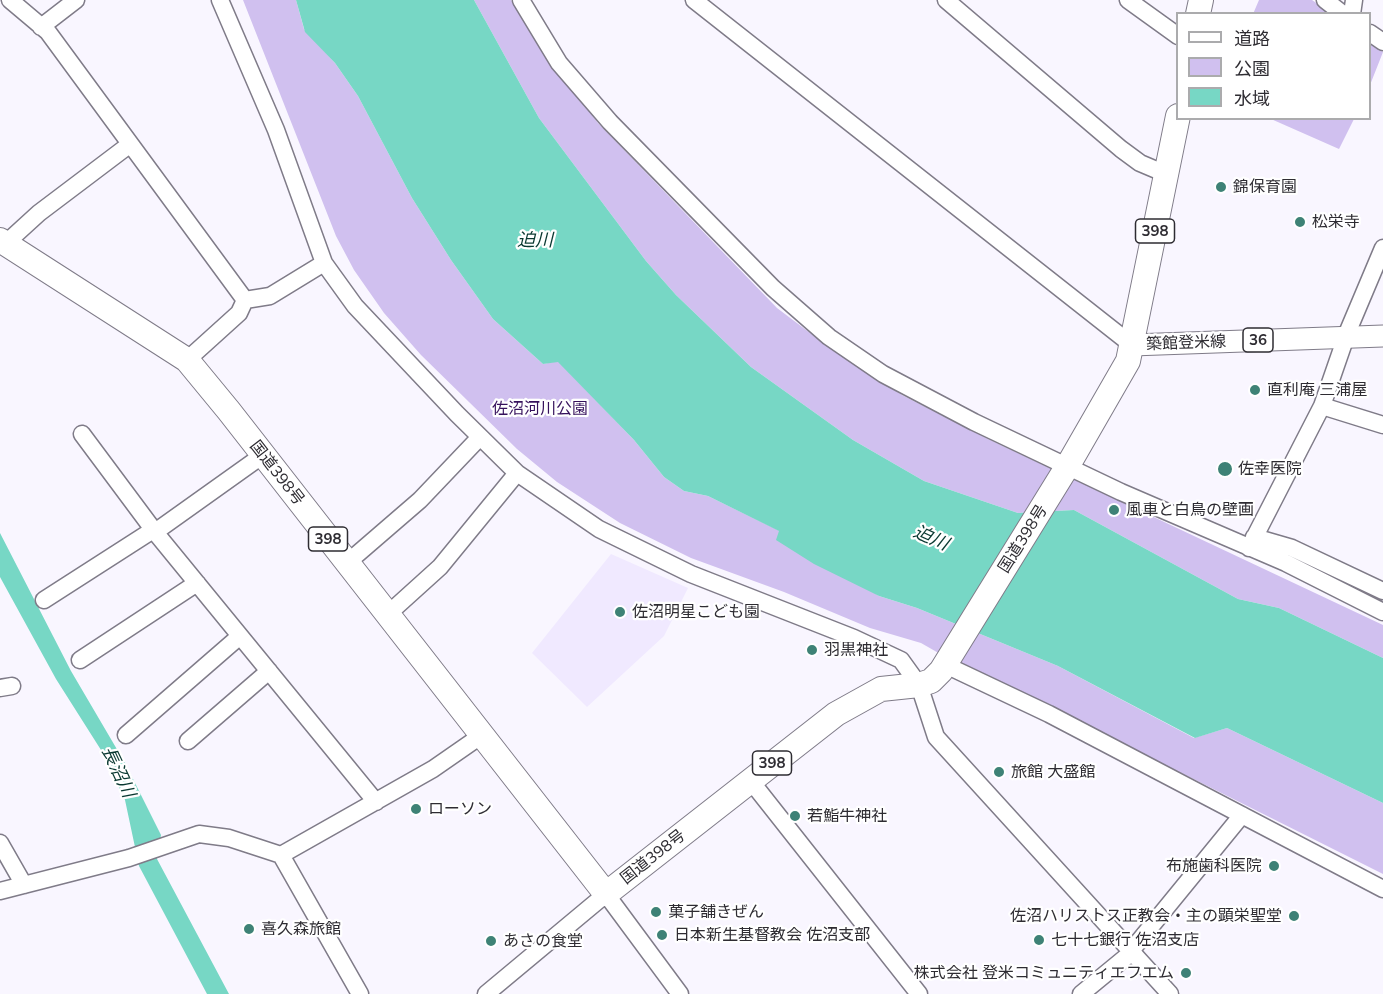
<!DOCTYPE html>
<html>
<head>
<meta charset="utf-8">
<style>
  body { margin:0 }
  #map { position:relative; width:1383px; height:994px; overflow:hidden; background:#f9f6ff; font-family:Mulish,"Noto Sans JP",sans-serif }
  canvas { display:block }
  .legend { position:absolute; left:1176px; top:12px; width:195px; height:108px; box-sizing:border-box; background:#fff; border:2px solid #ababad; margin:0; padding:8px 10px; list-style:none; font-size:18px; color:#2e2c32 }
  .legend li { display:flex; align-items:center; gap:12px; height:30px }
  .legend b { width:30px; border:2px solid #ababad }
</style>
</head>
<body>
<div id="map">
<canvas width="1383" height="994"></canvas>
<ul class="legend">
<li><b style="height:8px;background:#fff"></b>道路</li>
<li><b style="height:16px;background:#d0c0ef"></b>公園</li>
<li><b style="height:16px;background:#77d7c5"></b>水域</li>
</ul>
</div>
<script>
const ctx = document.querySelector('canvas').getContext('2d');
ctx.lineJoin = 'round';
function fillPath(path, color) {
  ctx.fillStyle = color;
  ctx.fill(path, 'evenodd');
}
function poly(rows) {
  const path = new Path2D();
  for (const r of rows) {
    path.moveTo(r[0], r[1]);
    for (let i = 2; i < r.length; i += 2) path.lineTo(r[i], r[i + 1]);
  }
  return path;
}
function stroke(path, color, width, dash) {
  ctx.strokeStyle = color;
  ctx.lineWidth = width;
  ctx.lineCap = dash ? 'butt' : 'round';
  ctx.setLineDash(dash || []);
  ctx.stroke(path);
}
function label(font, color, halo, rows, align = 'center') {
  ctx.font = font + ' Mulish,"Noto Sans JP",sans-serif';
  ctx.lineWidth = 4.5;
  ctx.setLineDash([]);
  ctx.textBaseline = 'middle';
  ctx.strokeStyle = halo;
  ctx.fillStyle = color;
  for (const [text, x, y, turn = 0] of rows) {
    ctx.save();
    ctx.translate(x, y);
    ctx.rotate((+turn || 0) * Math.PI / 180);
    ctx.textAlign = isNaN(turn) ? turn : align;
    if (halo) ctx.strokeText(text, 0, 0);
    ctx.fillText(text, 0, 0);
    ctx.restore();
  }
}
fillPath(poly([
  [611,554,688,588,664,636,587,707,532,653]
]), '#f0e9ff');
fillPath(poly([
  [243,0,296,0,304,29,335,63,358,96,412,198,451,260,493,319,543,364,558,361,634,440,664,477,684,491,708,496,780,531,879,596,917,608,1058,666,1194,738,1227,728,1383,803,1383,874,966,665,949,659,921,643,870,628,784,592,691,558,620,523,557,482,517,449,421,355,384,313,354,270,336,236],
  [474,0,511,0,537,43,598,123,777,308,826,345,902,395,988,439,1383,625,1383,658,1279,608,1238,599,1074,510,1018,513,924,481,853,440,751,367,676,295,646,261,539,118],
  [1259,0,1312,0,1331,13,1253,14],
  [1370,42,1383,52,1370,85],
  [1271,119,1354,119,1339,149]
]), '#d0c0ef');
fillPath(poly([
  [296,0,474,0,539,118,646,261,676,295,751,367,853,440,924,481,1018,513,1074,510,1238,599,1279,608,1383,658,1383,803,1227,728,1195,738,1058,666,917,608,879,596,814,564,776,540,779,531,708,496,684,491,664,477,634,440,558,362,543,364,493,319,451,260,412,198,358,96,335,63,305,32],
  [0,533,71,671,125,763,161,835,157,859,229,994,207,994,139,866,125,800,101,750,56,679,0,577]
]), '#77d7c5');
const minor = poly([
  [10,0,48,32,245,300,270,296,324,263],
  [220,0,276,130,324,263,355,306,457,414,517,473,599,529,691,574,854,638,901,660,919,685,936,737,1170,994],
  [521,0,559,63,610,122,773,288,829,337,883,374,974,422,1121,492,1286,563,1383,612],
  [694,0,1132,345],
  [946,0,1121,149,1140,163,1166,174],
  [1128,0,1178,36],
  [1325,0,1343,14],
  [1352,14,1354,0],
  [41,27,76,0],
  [1370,33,1383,42],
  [5,244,39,213,129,145],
  [1383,248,1348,331,1322,406,1383,425],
  [187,360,239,313,245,300],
  [82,434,155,532],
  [263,455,155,532,376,802],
  [1254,537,1292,548,1383,591],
  [1249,548,1322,406],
  [347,563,420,500,480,437],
  [44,600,153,530],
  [388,614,440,567,517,473],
  [949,659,954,669,1049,714,1383,889],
  [80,660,197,583],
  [0,688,12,686],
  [126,735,240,636],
  [188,741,269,671],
  [750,780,919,994],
  [0,843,24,885],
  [281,855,360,994],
  [0,891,129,858,199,834,229,838,281,855,433,769,482,735],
  [486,994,606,894,680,994],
  [1081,994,1126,957,1242,815]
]);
const major = poly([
  [1132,345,1383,336]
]);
const highway = poly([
  [1198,14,1201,0],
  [0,240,187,360,229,411,606,894,836,714,881,689,919,685,931,681,941,671,1067,467,1128,361,1178,116]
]);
stroke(minor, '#7f7b88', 19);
stroke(major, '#7f7b88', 23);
stroke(highway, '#7f7b88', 26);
stroke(minor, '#fff', 16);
stroke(major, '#fff', 21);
stroke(highway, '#fff', 24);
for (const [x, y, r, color] of [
  [1221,187,6,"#3e8276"],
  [1300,222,6,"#3e8276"],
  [1255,390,6,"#3e8276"],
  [1225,469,8,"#3e8276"],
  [1114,510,6,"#3e8276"],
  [620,612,6,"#3e8276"],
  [812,650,6,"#3e8276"],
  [999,772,6,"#3e8276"],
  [416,809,6,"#3e8276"],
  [795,816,6,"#3e8276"],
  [1274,866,6,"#3e8276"],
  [656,912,6,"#3e8276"],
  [1294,916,6,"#3e8276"],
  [249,929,6,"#3e8276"],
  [662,935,6,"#3e8276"],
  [1039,940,6,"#3e8276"],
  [491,941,6,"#3e8276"],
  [1186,973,6,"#3e8276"]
]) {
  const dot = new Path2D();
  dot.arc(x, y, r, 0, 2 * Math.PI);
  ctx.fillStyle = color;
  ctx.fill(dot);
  stroke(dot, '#fff', 2);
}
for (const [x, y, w] of [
  [1155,231,39],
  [1258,340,30],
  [328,539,39],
  [772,763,39]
]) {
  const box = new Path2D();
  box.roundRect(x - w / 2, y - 12, w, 24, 4.5);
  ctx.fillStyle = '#fff';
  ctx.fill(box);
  stroke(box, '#2e2c32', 1.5);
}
label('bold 15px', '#2e2c32', null, [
  ["398",1155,231],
  ["36",1258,340],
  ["398",328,539],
  ["398",772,763]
]);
label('16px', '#2e2c32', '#fff', [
  ["錦保育園",1233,187],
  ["松栄寺",1312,222],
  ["直利庵 三浦屋",1267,390],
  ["佐幸医院",1238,469],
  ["風車と白鳥の壁画",1126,510],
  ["佐沼明星こども園",632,612],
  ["羽黒神社",824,650],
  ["旅館 大盛館",1011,772],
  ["ローソン",428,809],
  ["若鮨牛神社",807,816],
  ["布施歯科医院",1262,866,"right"],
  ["菓子舗きぜん",668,912],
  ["佐沼ハリストス正教会・主の顕栄聖堂",1282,916,"right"],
  ["喜久森旅館",261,929],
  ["日本新生基督教会 佐沼支部",674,935],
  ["七十七銀行 佐沼支店",1051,940],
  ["あさの食堂",503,941],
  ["株式会社 登米コミュニティエフエム",1174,973,"right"]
], 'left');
label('16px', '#2e2c32', '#fff', [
  ["築館登米線",1186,343,-2],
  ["国道398号",277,473,52],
  ["国道398号",1023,539,-58],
  ["国道398号",653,857,-38]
]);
label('16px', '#36115c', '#fff', [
  ["佐沼河川公園",540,409]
]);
label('italic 18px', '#093831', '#fff', [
  ["迫川",535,241],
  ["迫川",931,538,24],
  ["長沼川",118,772,65]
]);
</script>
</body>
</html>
